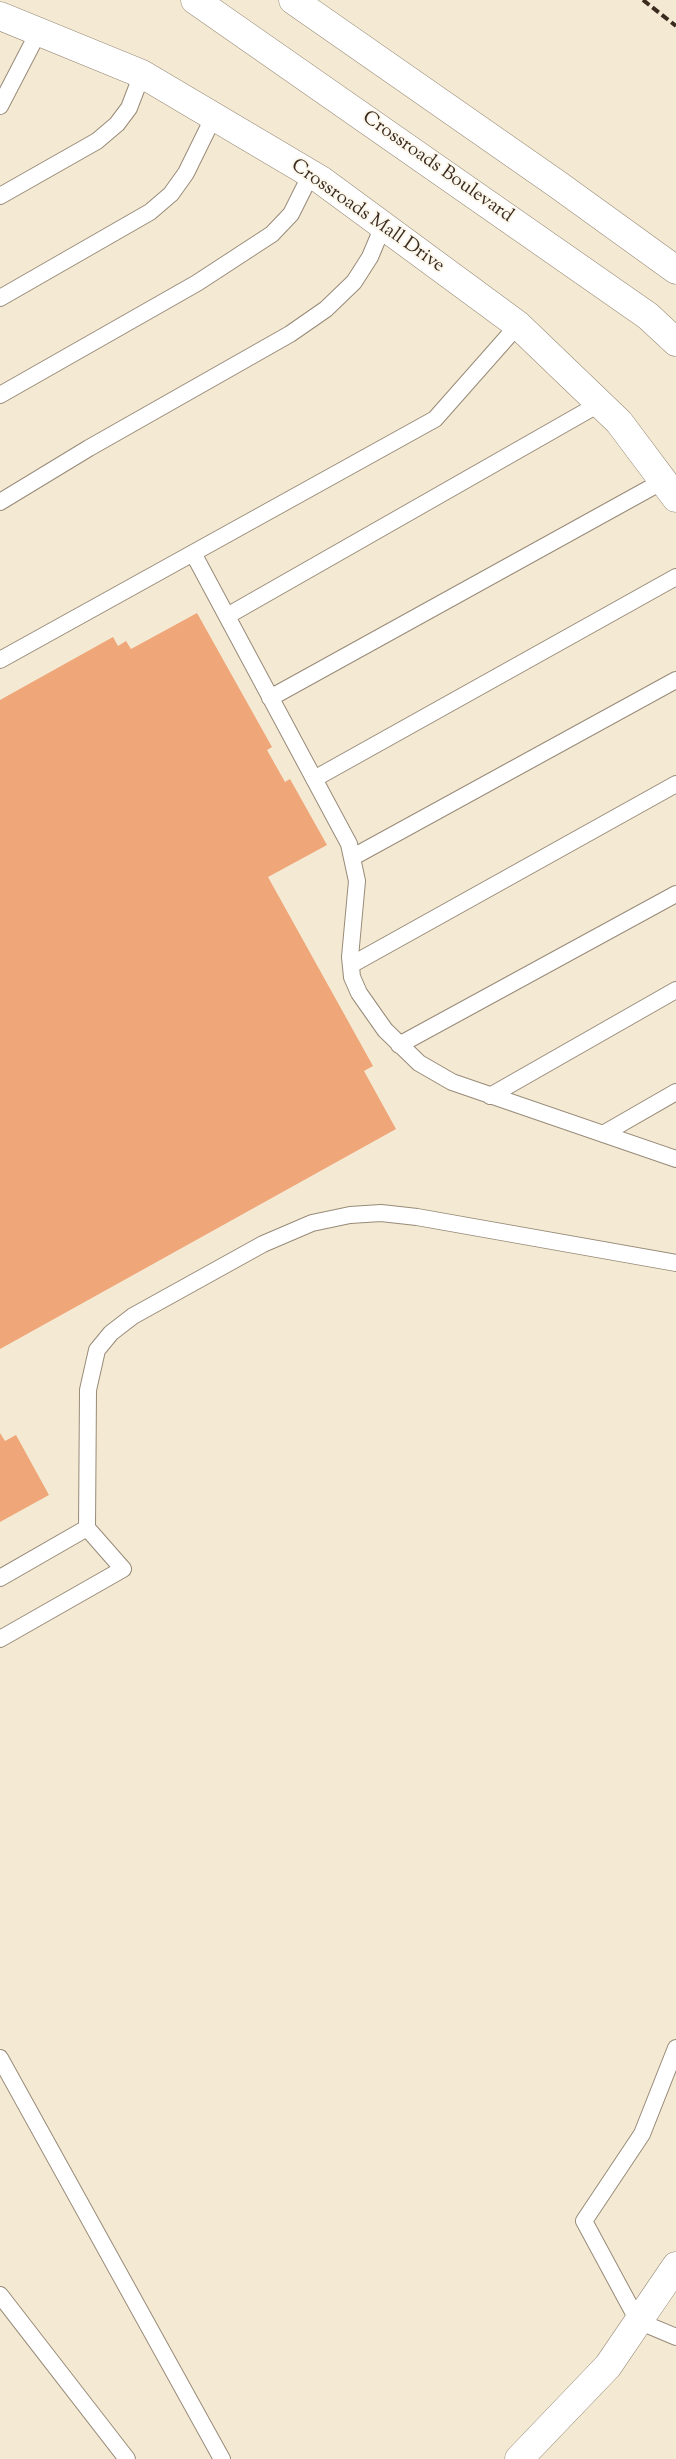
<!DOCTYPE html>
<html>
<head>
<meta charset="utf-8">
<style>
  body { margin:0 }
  canvas { display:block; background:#f4ead3 }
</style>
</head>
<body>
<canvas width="676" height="2459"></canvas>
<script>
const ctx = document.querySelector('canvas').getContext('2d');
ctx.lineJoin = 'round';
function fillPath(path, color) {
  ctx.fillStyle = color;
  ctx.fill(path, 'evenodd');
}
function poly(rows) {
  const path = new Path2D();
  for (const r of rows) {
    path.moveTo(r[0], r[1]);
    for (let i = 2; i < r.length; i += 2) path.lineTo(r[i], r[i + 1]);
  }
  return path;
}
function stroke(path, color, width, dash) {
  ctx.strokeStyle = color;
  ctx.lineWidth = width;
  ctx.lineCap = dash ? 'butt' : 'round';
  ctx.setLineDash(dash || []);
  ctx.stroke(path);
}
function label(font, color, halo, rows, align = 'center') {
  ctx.font = font + ' "Sorts Mill Goudy",serif';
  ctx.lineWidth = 4;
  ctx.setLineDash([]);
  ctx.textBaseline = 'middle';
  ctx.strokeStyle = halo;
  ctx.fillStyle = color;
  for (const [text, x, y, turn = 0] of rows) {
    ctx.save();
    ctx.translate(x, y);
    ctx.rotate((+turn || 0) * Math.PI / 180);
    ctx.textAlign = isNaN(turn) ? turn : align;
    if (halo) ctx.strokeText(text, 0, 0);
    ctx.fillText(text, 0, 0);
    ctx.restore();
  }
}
fillPath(poly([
  [197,613,272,747,267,750,285,782,290,779,327,845,268,877,373,1066,364,1071,396,1129,0,1349,0,700,113,637,118,646,126,641,131,649],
  [0,1433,5,1441,16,1435,49,1495,0,1522]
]), '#efa679');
const service = poly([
  [0,106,39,31],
  [0,196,97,141,117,124,129,108,142,74],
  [0,298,150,212,171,194,186,173,214,116],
  [0,395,197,283,272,234,291,214,311,174],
  [0,502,89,448,290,334,326,309,354,282,370,257,383,226],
  [193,553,349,844,357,881,350,957,352,977,359,993,385,1030,419,1063,452,1082,676,1159],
  [227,616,599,404],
  [0,660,435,419,518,325],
  [270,698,663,481],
  [314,779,676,577],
  [353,857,676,680],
  [351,965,676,784],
  [399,1045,676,894],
  [490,1096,676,990],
  [603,1134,676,1092],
  [0,1578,87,1528,88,1390,97,1350,111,1333,133,1316,263,1244,312,1223,350,1215,381,1213,417,1217,676,1263],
  [0,1639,123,1569,87,1528],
  [676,2048,642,2134,584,2221,638,2321,676,2337],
  [0,2058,222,2459],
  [0,2295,127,2459]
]);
const tertiary = poly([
  [0,16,142,74,321,180,518,325,619,422,676,498],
  [519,2459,608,2366,676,2266]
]);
const secondary = poly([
  [195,0,648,316,676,342],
  [293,0,557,184,676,270]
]);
stroke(service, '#988a78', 18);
stroke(tertiary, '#988a78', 29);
stroke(secondary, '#988a78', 29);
stroke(service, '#fff', 16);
stroke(tertiary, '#fff', 28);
stroke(secondary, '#fff', 28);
stroke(poly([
  [643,0,676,26]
]), '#3b2a1e', 4, [8, 4]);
label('19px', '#3b2a1e', '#fbf7ec', [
  ["Crossroads Boulevard",437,168,35],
  ["Crossroads Mall Drive",367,217,35]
]);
</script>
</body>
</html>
